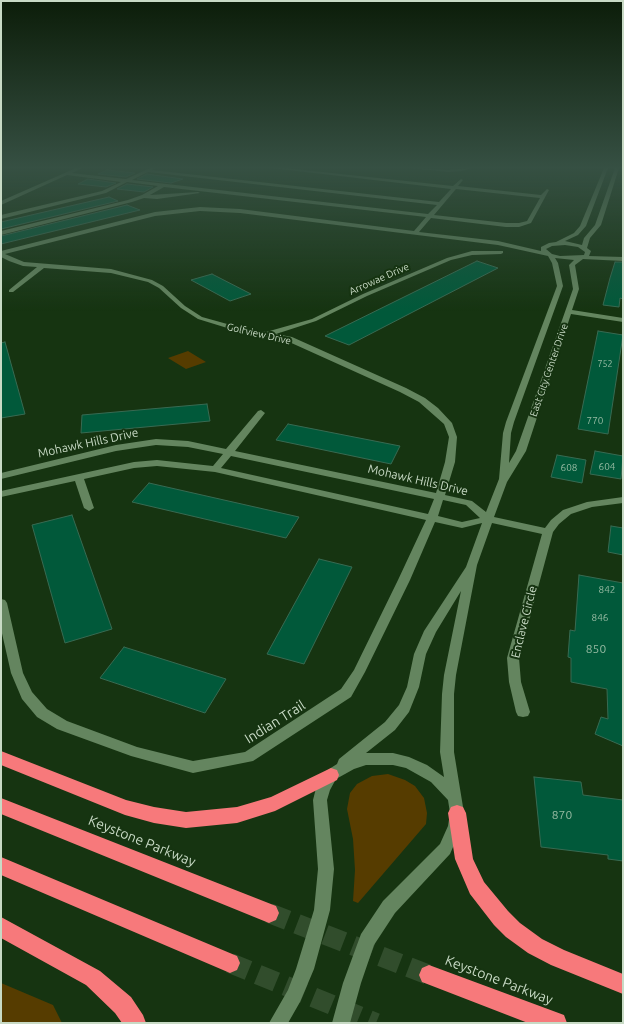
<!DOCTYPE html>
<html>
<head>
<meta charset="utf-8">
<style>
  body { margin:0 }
  #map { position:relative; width:624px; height:1024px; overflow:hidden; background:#163411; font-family:Ubuntu,sans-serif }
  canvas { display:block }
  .frame { position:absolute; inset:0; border:2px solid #c8dac5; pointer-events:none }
</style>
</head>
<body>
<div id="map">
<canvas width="624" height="1024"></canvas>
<div class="frame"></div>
</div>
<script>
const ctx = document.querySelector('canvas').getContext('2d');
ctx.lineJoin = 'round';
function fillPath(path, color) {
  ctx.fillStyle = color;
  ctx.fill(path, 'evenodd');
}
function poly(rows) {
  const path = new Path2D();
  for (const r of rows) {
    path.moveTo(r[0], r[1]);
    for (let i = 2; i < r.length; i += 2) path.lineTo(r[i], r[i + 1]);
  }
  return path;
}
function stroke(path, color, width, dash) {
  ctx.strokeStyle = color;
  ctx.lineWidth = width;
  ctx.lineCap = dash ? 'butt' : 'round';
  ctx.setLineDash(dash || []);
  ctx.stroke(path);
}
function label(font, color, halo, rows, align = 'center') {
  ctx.font = font + ' Ubuntu,sans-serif';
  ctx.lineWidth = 4;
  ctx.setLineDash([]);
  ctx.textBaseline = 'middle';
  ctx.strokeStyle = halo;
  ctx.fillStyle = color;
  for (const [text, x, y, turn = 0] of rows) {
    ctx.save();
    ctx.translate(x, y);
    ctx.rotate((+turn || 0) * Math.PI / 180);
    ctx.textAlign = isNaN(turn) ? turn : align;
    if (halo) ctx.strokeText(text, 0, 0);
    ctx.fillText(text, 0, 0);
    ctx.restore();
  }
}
fillPath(poly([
  [188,351,206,362,186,369,168,358],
  [388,774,405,780,415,786,424,798,427,813,426,824,358,903,353,901,355,870,353,839,347,809,350,793,357,784,372,776],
  [1,983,53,1005,62,1023,1,1023]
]), '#563c00');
const building = poly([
  [107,170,117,171,135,173,126,177,98,174,107,170],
  [147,174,183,179,171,183,137,179,147,174],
  [88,179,116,183,106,187,78,184,88,179],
  [127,184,153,187,144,192,117,189,127,184],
  [109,197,118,201,1,229,1,222,109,197],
  [127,205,140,210,1,244,1,236,127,205],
  [477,261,498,268,349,345,325,336,477,261],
  [615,262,623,262,623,299,620,298,619,307,603,305,610,278,615,262],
  [212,274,251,294,230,301,191,280,212,274],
  [598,331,623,335,608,434,578,429,598,331],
  [5,342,25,414,1,418,1,343,5,342],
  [207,404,210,421,81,433,82,415,207,404],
  [288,424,400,446,391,464,276,440,288,424],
  [595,451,623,456,621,479,590,474,595,451],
  [557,455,586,460,582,483,551,477,557,455],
  [149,483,299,517,286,538,132,502,149,483],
  [72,515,112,629,65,643,32,525,72,515],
  [611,526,623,528,623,555,608,552,611,526],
  [319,559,352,567,304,664,267,654,319,559],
  [579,575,623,583,623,746,595,734,601,717,608,719,607,689,571,682,571,658,568,657,570,630,575,631,579,575],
  [124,647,226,679,205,713,100,678,124,647],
  [534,777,581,782,583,795,623,800,623,861,608,859,608,855,541,847,534,777]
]);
fillPath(building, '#01593a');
stroke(building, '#386a52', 1);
stroke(poly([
  [269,913,429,975],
  [230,963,376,1023]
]), '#314d2c', 20, [20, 10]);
fillPath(poly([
  [76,168,82,168,72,173,126,179,150,168,155,168,152,170,439,202,451,189,271,168,285,168,453,186,461,179,463,180,458,186,541,195,547,189,549,190,531,223,519,227,506,227,431,218,419,232,498,241,541,251,541,247,549,243,556,242,574,233,580,226,604,168,608,168,586,226,578,235,565,241,582,245,584,238,595,225,615,168,619,168,601,225,590,238,587,248,591,251,589,256,623,257,623,261,583,259,575,265,579,289,572,310,623,318,623,322,571,314,526,451,507,482,494,517,545,528,551,520,563,510,587,502,623,497,623,503,592,507,571,514,559,524,553,532,519,658,521,682,530,712,528,716,523,717,518,716,516,712,509,682,507,658,542,534,492,523,477,565,456,675,454,694,454,752,464,813,462,826,450,854,395,913,374,945,361,983,350,1023,332,1023,343,983,361,934,383,901,440,844,448,826,450,813,448,800,431,782,406,768,393,765,366,765,354,769,336,779,330,790,327,800,334,869,330,910,314,969,300,1002,288,1023,269,1023,288,990,296,969,314,910,318,869,313,800,316,788,326,771,337,764,339,759,385,722,399,705,407,687,414,654,424,631,466,567,482,523,462,528,435,522,410,580,365,672,351,697,253,761,193,773,131,756,57,729,37,717,22,699,11,673,1,629,1,599,5,600,7,603,23,673,32,692,47,709,67,721,137,747,193,761,245,752,341,689,354,670,398,580,426,520,215,472,157,466,134,468,84,479,94,508,89,511,84,508,75,481,1,497,1,491,134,462,157,460,213,466,223,454,188,447,156,445,116,451,1,479,1,473,116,445,156,439,188,441,226,449,258,411,261,410,265,413,235,451,436,493,445,462,449,437,444,424,419,402,400,392,287,341,237,331,198,319,181,308,159,288,148,282,111,273,44,268,13,292,9,292,9,290,37,267,23,266,9,261,1,257,1,251,155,212,200,207,240,209,414,231,426,217,164,187,150,195,198,192,200,193,157,199,144,198,132,202,1,235,1,231,128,200,142,195,158,186,127,182,106,193,1,219,1,215,102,191,121,182,67,175,1,205,1,201,76,168],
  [148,172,437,205,428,214,132,180,148,172],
  [456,189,540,198,527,221,519,223,506,223,434,215,456,189],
  [200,211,240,213,498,245,548,256,552,263,557,286,506,422,503,433,499,479,486,512,472,501,445,495,455,462,457,437,452,423,438,408,425,398,406,388,292,337,276,334,316,321,367,296,451,260,472,255,501,254,503,253,503,251,472,251,447,258,363,294,312,319,266,332,238,327,202,317,185,306,163,286,152,280,111,269,24,262,5,254,155,216,200,211],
  [565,245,578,247,585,252,584,255,560,256,552,254,546,249,552,246,565,245],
  [555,258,574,260,569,265,573,289,516,451,509,463,511,433,514,422,563,286,558,263,555,258],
  [231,456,434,499,428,514,221,468,231,456],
  [443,500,466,505,480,518,462,522,438,516,443,500],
  [461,591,444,675,442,694,440,752,444,777,427,765,409,757,393,753,366,753,395,730,409,712,419,687,426,654,436,632,461,591],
  [412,168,448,170,471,168,462,171,448,172,412,168]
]), '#64855f');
fillPath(poly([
  [1,751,126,800,154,807,186,812,237,807,271,797,331,768,337,770,339,775,337,780,275,811,237,823,186,828,154,823,125,815,1,765,1,751],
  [1,798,276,906,279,913,276,920,269,923,1,814,1,798],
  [457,805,463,807,466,813,473,859,484,882,508,911,520,923,542,939,564,950,623,974,623,994,551,965,528,953,506,937,494,925,470,894,455,859,448,813,451,807,457,805],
  [1,857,237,956,240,963,237,970,230,973,1,875,1,857],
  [1,917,100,971,131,997,143,1015,146,1023,122,1023,115,1013,86,985,1,938,1,917],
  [429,965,564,1015,567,1023,528,1023,422,982,419,975,422,968,429,965]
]), '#f7797b');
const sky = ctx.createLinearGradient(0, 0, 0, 311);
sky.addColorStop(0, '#0c1d09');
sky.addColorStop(0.54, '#365043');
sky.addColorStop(1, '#36504300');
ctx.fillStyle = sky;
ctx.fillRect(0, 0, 624, 311);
label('9px', '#96baa2', null, [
  ["752",605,364]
]);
label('10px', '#c8dac5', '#163411', [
  ["Arrowae Drive",379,279,-24],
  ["Golfview Drive",259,334,13],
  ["East City Center Drive",549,370,-71]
]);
label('10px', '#96baa2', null, [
  ["770",595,421],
  ["604",607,467],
  ["608",569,468],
  ["842",607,590],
  ["846",600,618]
]);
label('12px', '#c8dac5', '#163411', [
  ["Mohawk Hills Drive",88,443,-12],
  ["Mohawk Hills Drive",418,480,13],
  ["Enclave Circle",524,622,-76]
]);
label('12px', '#96baa2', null, [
  ["850",596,649],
  ["870",562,815]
]);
label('14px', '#c8dac5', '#163411', [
  ["Indian Trail",275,722,-32],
  ["Keystone Parkway",142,841,22],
  ["Keystone Parkway",499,980,21]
]);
</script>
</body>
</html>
